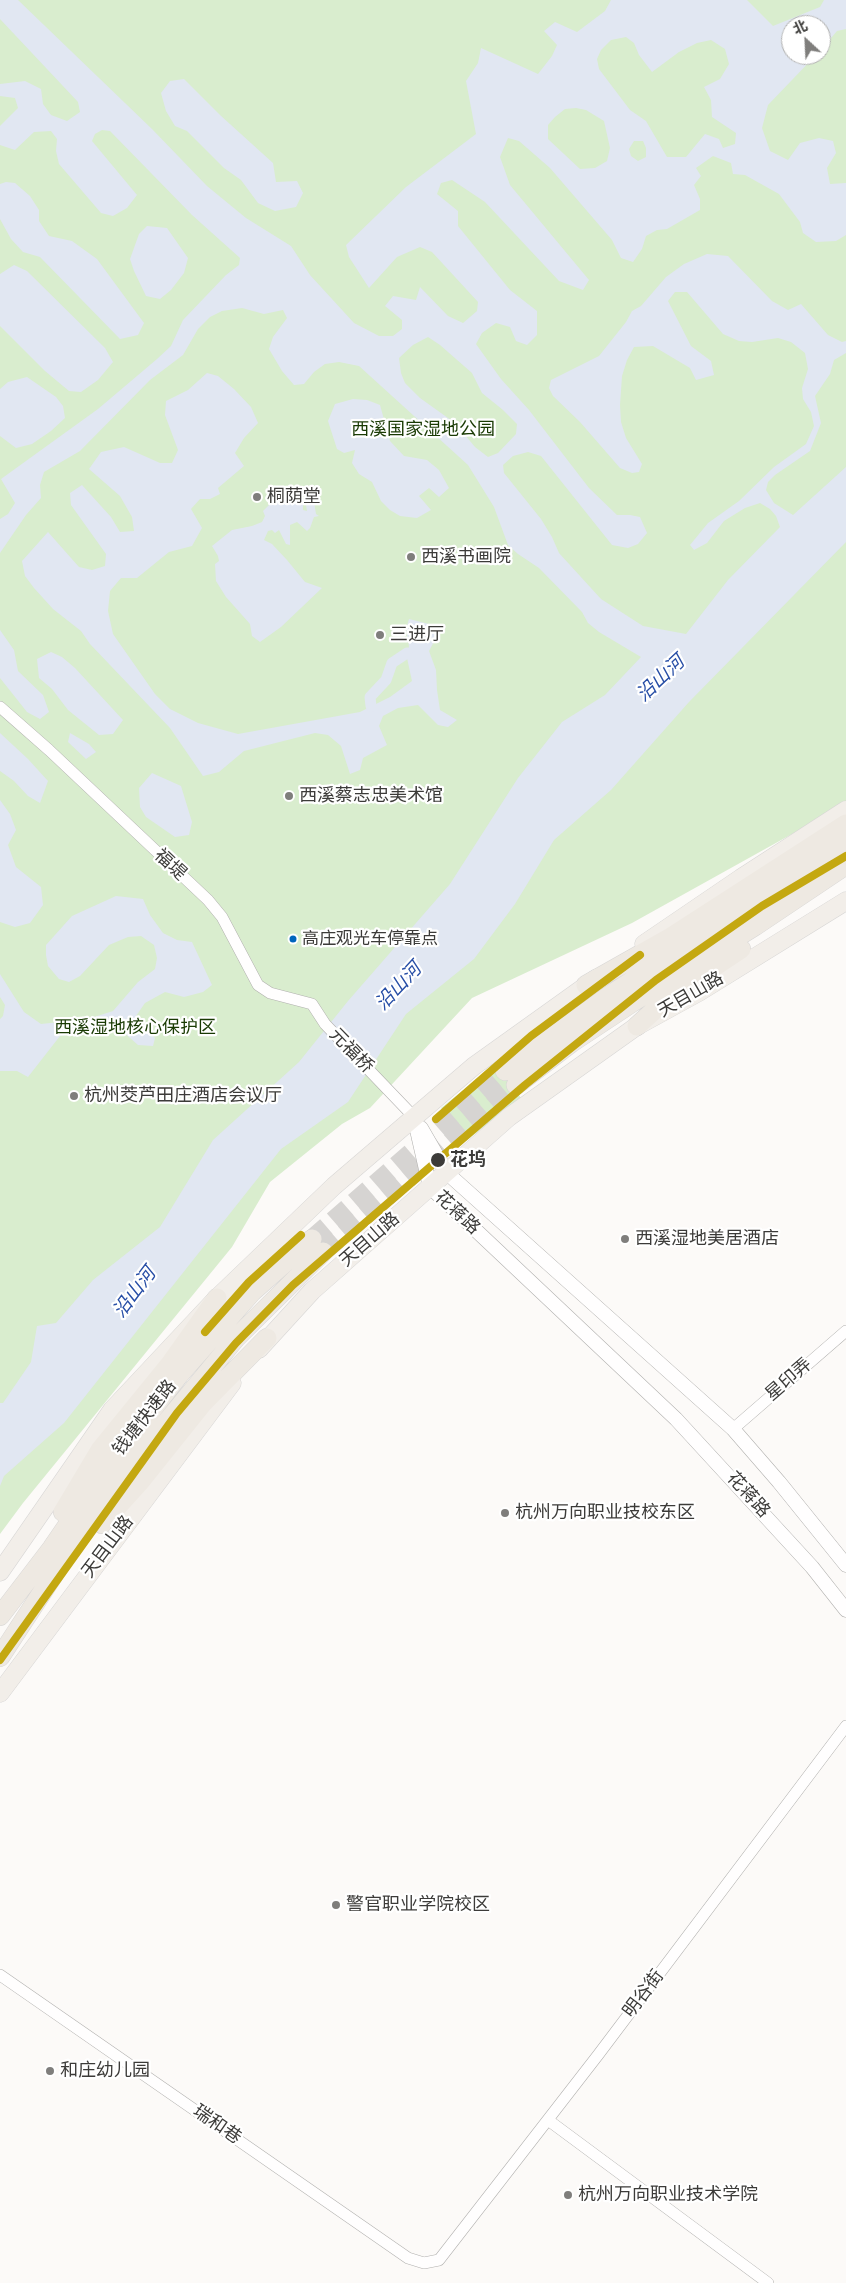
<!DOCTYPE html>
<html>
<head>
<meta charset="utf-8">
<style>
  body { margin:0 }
  #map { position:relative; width:846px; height:2283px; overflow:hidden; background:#fcfaf8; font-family:"Archivo Narrow","Noto Sans SC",sans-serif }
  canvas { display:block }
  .north { position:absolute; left:781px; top:15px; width:50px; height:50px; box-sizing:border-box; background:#fff; border:1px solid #b1b1b0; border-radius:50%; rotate:335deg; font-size:14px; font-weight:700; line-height:20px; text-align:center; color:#3c3b39 }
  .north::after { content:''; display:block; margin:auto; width:18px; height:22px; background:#7f7e7c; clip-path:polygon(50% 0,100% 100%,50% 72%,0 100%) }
</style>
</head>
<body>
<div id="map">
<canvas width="846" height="2283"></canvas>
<div class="north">北</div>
</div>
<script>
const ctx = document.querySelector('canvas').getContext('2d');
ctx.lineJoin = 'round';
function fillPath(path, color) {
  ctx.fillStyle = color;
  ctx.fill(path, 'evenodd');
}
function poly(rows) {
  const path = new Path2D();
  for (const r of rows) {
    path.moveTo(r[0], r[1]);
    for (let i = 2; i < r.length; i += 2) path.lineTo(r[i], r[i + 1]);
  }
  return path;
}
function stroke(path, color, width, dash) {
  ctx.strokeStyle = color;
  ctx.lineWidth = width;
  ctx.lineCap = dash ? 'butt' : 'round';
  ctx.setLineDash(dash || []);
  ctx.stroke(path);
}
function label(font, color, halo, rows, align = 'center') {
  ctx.font = font + ' "Archivo Narrow","Noto Sans SC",sans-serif';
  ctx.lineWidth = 4.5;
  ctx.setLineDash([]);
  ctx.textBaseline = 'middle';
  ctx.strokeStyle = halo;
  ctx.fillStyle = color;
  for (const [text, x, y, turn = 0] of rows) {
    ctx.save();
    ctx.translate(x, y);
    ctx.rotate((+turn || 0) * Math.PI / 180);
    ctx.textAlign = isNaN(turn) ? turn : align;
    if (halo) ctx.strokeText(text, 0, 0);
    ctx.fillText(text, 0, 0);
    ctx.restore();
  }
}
fillPath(poly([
  [0,0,846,0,846,804,632,923,472,998,370,1108,342,1124,270,1182,232,1247,23,1503,0,1534],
  [791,25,821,25,821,55,791,55],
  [496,1064,521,1098,466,1141,441,1108]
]), '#d9edce');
fillPath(poly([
  [0,0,18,0,152,129,207,186,246,218,291,246,310,275,354,323,379,336,393,336,402,329,402,320,385,306,393,296,416,300,420,287,448,316,463,323,477,311,478,302,432,252,420,247,397,257,369,288,349,257,346,245,406,187,476,134,466,81,478,63,481,48,538,74,552,56,557,45,544,31,555,22,577,32,605,11,611,0,747,0,773,26,820,7,824,0,846,0,846,29,837,31,821,50,821,25,791,25,791,55,816,55,768,105,762,128,770,151,788,160,800,143,819,138,833,141,836,153,827,168,830,184,846,183,846,235,836,241,816,242,803,233,800,222,779,194,745,175,733,174,731,163,713,156,696,168,701,176,694,185,700,199,700,210,667,229,657,230,646,236,642,249,633,262,621,258,612,240,550,168,519,141,508,138,500,157,510,185,589,280,583,290,559,281,485,202,452,180,441,183,437,194,458,211,458,226,510,290,537,311,537,335,527,345,516,341,510,327,496,323,482,333,476,344,501,379,529,410,589,488,617,515,630,515,640,517,647,533,638,544,628,548,612,545,541,456,528,452,513,456,503,465,504,473,541,519,552,537,559,553,601,599,643,626,686,634,728,580,780,527,776,516,770,509,760,503,745,508,724,521,707,543,694,550,690,545,708,523,739,501,774,467,806,444,814,426,811,412,803,399,802,388,808,369,805,353,791,342,778,338,752,342,739,341,723,334,687,292,675,292,668,301,691,346,711,361,714,375,696,380,690,368,653,346,634,347,627,360,622,376,620,405,621,422,626,438,642,464,639,472,632,473,620,468,580,422,553,396,549,388,551,380,599,356,626,322,632,311,641,306,666,277,684,264,707,254,728,256,772,301,788,310,801,304,828,335,842,342,846,341,846,353,834,360,830,374,815,396,821,423,810,451,775,475,768,482,766,490,774,503,793,515,846,467,846,542,689,702,611,790,554,840,515,904,474,959,406,1014,348,1102,281,1149,64,1423,4,1476,0,1486,0,1403,3,1403,31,1362,37,1326,56,1323,93,1280,160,1227,213,1140,299,1062,348,1001,450,884,518,778,562,722,605,695,641,657,599,632,588,623,582,612,539,568,518,554,508,545,494,507,468,465,359,366,339,362,325,364,314,372,304,384,294,385,282,371,269,349,273,337,287,318,283,310,264,314,242,308,222,311,210,317,198,329,183,355,150,380,80,451,44,472,40,485,41,498,26,515,0,553,0,519,8,514,15,503,1,479,98,409,157,359,171,346,183,320,226,275,239,265,240,258,192,215,110,131,102,130,95,134,92,141,137,195,127,208,113,216,101,213,59,164,56,151,57,139,51,131,34,132,15,150,0,145,0,126,18,108,15,98,0,96,0,84,25,81,41,89,43,104,51,115,67,121,80,112,78,102,0,19],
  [626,37,634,43,639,55,652,72,679,52,697,43,711,40,725,49,729,64,720,79,704,87,711,100,712,117,736,133,735,144,723,148,719,139,705,134,686,157,667,157,646,121,630,110,599,69,597,59,601,50,611,40],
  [576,108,586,110,604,121,610,148,607,161,595,168,580,169,548,139,548,125,555,117,565,109],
  [634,141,643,141,646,148,646,157,638,161,631,156,629,149],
  [428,337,440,345,472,373,482,393,503,410,517,424,516,434,498,453,488,457,475,447,455,423,420,398,405,383,401,373,399,358,413,345],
  [184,79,220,115,273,163,276,182,297,181,303,193,296,207,275,211,258,203,241,180,224,168,187,131,175,126,166,111,161,93,170,81],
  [6,182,15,183,30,196,39,210,39,221,49,236,72,241,97,259,144,323,138,335,120,339,40,257,23,252,11,239,0,219,0,184],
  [147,226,167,228,188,258,184,273,171,290,160,299,146,296,134,271,130,259,139,234],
  [14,265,27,271,105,348,113,362,98,380,81,392,69,391,45,371,0,326,0,274],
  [207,373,218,376,234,389,251,407,258,423,244,438,235,453,244,466,218,488,220,494,210,499,200,499,191,509,202,528,192,546,169,552,137,578,121,578,110,591,108,611,113,634,155,694,170,709,198,723,238,734,360,712,390,697,412,681,407,658,409,646,406,629,409,619,437,626,437,636,429,651,436,670,437,690,440,710,457,720,448,727,438,725,418,705,398,708,383,716,379,726,387,745,363,758,360,770,350,774,341,746,328,735,315,733,244,751,219,772,203,776,170,728,90,644,81,631,53,609,34,588,25,576,22,561,48,532,79,567,92,570,105,566,106,554,71,505,70,493,82,485,111,517,120,532,134,531,132,517,120,496,89,469,101,452,124,447,160,463,172,463,178,450,165,415,166,401,188,390],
  [27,377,56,397,63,406,65,418,51,431,32,444,16,448,0,436,0,389,8,382],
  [353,399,367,400,380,405,390,441,404,456,427,460,439,470,449,488,439,497,429,488,419,496,431,510,417,518,400,516,390,510,381,501,372,482,359,474,352,463,355,450,344,453,337,449,328,421,335,404],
  [298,495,303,500,303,510,307,511,305,499,307,496,314,502,316,514,319,516,314,517,310,528,307,531,297,522,290,525,290,545,286,544,279,530,275,533,272,530,268,531,264,540,272,544,287,560,305,582,322,588,281,627,260,642,252,636,250,624,226,597,216,581,215,564,219,561,218,556,212,546,232,530,252,526,262,522,265,516,263,511,275,499,281,504,291,497],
  [0,630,14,650,18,671,43,695,49,712,40,719,27,712,0,678],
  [51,652,62,657,75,668,123,720,113,734,99,735,68,710,52,689,39,678,37,659],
  [0,733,28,759,48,781,40,803,28,796,14,781,0,771],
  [70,733,89,744,96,752,86,759,68,742],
  [152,773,181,786,192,822,189,835,175,837,146,817,140,807,139,788],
  [0,800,10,814,16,830,8,845,16,867,41,887,43,905,30,923,15,927,0,922],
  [116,896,143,899,150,915,163,933,177,940,192,942,212,985,203,992,184,997,165,992,145,1003,136,1016,155,1038,153,1046,138,1045,113,1023,60,1036,28,1077,17,1071,0,1071,0,1019,3,1016,5,1005,0,997,0,974,24,1012,41,1024,88,1019,113,1011,138,982,155,969,157,958,154,945,141,936,128,937,109,945,80,976,69,982,59,979,48,966,46,955,46,945,72,916]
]), '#e1e7f2');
stroke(poly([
  [371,706,370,697,386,680,392,663,407,653]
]), '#e1e7f2', 11);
stroke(poly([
  [312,1239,505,1071],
  [323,1252,516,1085]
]), '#d6d4d2', 19, [19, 9]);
const minor = poly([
  [0,707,49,750,208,900,222,917,258,985,270,993,312,1004,325,1024,414,1117],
  [733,1429,846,1331],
  [0,1975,408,2258,424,2263,439,2260,598,2055,846,1726],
  [548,2120,768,2283]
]);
const tertiary = poly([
  [414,1117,430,1187,676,1419,812,1567,846,1610],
  [421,1128,447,1173,733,1429,779,1482,846,1565]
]);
const primary = poly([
  [644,944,741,878,846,810],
  [259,1349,312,1291,509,1117,637,1026,699,992,846,901],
  [0,1572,112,1410,217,1298,334,1186,474,1066,597,978],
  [0,1693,232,1383]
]);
const trunk = poly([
  [586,985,671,937,846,824],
  [637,1026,670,996,741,949],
  [505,1071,607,997,846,843],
  [516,1085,571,1043,633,1002,755,926,846,865],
  [63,1512,100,1450,170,1364,217,1298],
  [102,1524,139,1483,203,1403,267,1338],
  [0,1616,52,1548,109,1465,179,1375,252,1292,312,1239],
  [0,1657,60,1565,141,1453,236,1338,323,1252]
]);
stroke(minor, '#b1b0ae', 12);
stroke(tertiary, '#b1b0ae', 15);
stroke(primary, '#d7d6d5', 19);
stroke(trunk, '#d7d6d5', 20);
stroke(minor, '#fffefe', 11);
stroke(tertiary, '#fffefe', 14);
stroke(primary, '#f2eee9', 18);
stroke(trunk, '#eee9e2', 19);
stroke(poly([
  [436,1119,531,1036,640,955],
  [205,1332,249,1282,301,1235],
  [0,1660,177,1413,236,1343,293,1285,525,1085,656,980,762,906,846,856]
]), '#c4a811', 8);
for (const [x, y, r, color] of [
  [257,497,5,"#7f7e7c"],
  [411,557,5,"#7f7e7c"],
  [380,635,5,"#7f7e7c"],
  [289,796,5,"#7f7e7c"],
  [293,939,4.5,"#0065bd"],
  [74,1096,5,"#7f7e7c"],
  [438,1160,8,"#3c3b39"],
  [625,1239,5,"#7f7e7c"],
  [505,1513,5,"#7f7e7c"],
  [336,1905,5,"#7f7e7c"],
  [50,2071,5,"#7f7e7c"],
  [568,2195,5,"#7f7e7c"]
]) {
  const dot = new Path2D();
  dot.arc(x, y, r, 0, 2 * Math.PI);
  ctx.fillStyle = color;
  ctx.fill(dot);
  stroke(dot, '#fff', 2);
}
label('17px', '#3c3b39', '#fff', [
  ["高庄观光车停靠点",302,939]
], 'left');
label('18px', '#193a03', '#fff', [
  ["西溪国家湿地公园",423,430],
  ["西溪湿地核心保护区",135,1028]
]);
label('18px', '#3c3b39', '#fff', [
  ["桐荫堂",267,497],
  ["西溪书画院",421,557],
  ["三进厅",390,635],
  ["西溪蔡志忠美术馆",299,796],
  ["杭州茭芦田庄酒店会议厅",84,1096],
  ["西溪湿地美居酒店",635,1239],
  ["杭州万向职业技校东区",515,1513],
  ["警官职业学院校区",346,1905],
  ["和庄幼儿园",60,2071],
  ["杭州万向职业技术学院",578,2195]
], 'left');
label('18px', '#3c3b39', '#fff', [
  ["福堤",170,865,43],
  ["天目山路",691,995,-30],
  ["元福桥",351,1051,46],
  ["花蒋路",457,1213,43],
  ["天目山路",370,1240,-41],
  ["星印弄",789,1380,-41],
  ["钱塘快速路",145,1418,-52],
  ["花蒋路",748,1495,48],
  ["天目山路",108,1547,-53],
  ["明谷街",644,1994,-53],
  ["瑞和巷",217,2125,35]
]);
label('bold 18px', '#3c3b39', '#fff', [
  ["花坞",450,1160]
], 'left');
label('italic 19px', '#274ea6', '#fff', [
  ["沿山河",661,679,-43],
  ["沿山河",399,987,-47],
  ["沿山河",135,1293,-53]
]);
</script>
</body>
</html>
